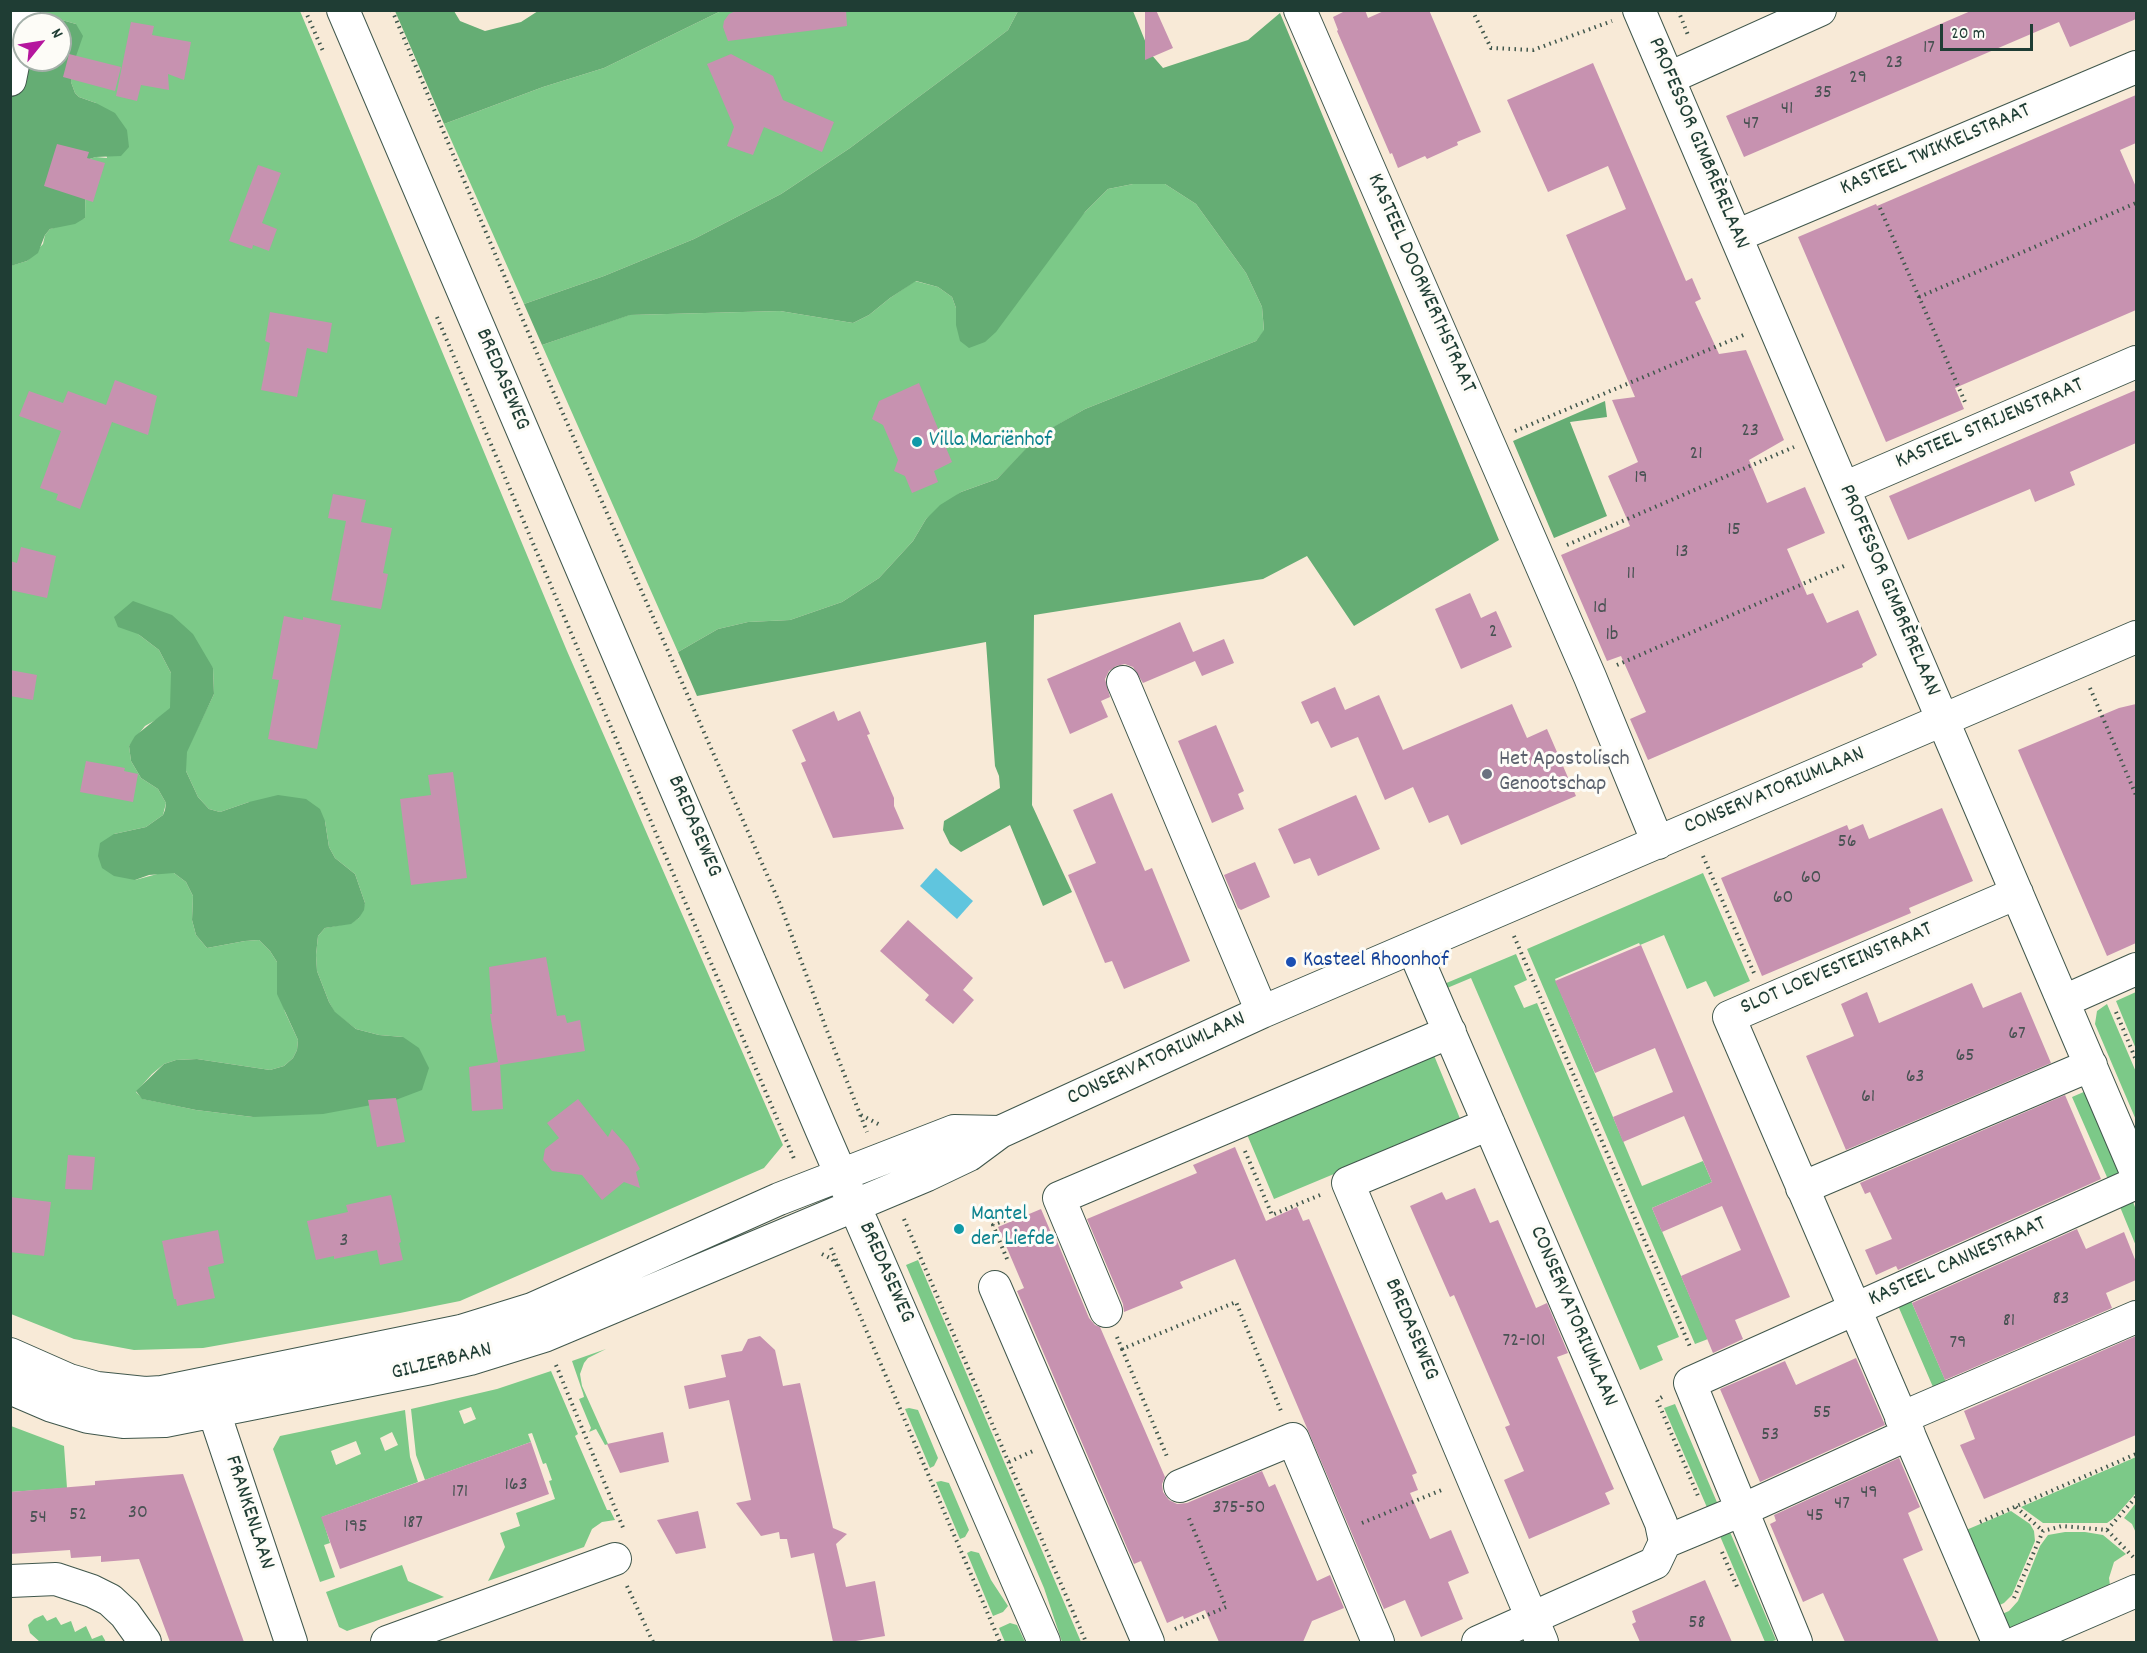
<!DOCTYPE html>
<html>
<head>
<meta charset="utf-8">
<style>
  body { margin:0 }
  #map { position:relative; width:2147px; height:1653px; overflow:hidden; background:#f8ead7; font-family:Dekko,sans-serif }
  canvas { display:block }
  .frame { position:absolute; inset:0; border:12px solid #1f3d34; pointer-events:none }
  .north { position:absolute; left:12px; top:12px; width:60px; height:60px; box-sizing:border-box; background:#fdfcf7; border:2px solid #a4b0a9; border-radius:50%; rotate:60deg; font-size:16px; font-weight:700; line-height:24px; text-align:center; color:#1f3d34 }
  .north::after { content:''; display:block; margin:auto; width:21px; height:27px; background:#b5179e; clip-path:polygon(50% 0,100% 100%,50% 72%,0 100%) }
  .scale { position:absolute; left:1940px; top:24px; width:93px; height:27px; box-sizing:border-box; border:3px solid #1f3d34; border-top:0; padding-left:8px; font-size:18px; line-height:21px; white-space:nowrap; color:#1f3d34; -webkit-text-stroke:4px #fdfcf7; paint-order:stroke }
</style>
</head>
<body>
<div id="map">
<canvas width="2147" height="1653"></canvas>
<div class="frame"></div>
<div class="north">N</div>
<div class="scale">20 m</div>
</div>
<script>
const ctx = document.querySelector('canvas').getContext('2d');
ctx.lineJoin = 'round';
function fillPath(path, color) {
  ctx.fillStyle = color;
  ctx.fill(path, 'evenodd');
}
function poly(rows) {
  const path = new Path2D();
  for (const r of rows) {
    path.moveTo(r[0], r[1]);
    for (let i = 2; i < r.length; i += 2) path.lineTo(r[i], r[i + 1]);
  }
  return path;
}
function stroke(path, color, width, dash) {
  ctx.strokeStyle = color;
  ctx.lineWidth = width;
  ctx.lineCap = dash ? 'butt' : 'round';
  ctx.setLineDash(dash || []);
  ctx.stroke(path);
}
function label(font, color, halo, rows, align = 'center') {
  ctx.font = font + ' Dekko,sans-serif';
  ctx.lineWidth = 6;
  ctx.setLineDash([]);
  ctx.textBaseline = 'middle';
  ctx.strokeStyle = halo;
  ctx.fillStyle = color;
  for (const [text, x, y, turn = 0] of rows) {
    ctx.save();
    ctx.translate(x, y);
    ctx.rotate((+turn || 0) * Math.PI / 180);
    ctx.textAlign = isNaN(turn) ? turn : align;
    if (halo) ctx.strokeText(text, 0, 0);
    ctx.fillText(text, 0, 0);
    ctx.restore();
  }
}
fillPath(poly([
  [30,11,300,11,567,651,783,1145,764,1168,460,1301,400,1313,203,1348,134,1350,74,1339,11,1314,10,266,27,261,43,244,45,235,50,229,85,218,86,160,96,157,107,158,96,103,79,97,75,93,71,82,76,24],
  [138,634,213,668,214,694,186,752,186,771,198,797,209,809,220,812,249,802,325,821,329,847,335,858,355,874,365,903,359,918,351,923,325,928,318,936,316,955,317,971,329,1002,335,1013,356,1029,379,1035,403,1037,253,1117,196,1110,143,1099,136,1092,152,1074,164,1064,176,1060,197,1059,270,1070,284,1066,293,1058,297,1050,298,1040,285,1012,277,982,277,962,270,951,259,940,245,941,207,948,196,935,192,920,193,896,186,882,174,873,161,873,135,880,114,834,146,827,163,815,166,803,158,789,141,778,131,761,129,746,145,726,161,717,171,708,172,688,171,673,159,650],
  [721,11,1018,11,1008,30,983,49,850,148,781,194,694,239,604,276,524,304,444,124,543,87,604,68],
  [1133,184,1165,184,1196,204,1246,273,1262,307,1264,331,1256,341,1085,409,1040,435,997,479,961,492,926,519,913,541,879,578,842,602,790,620,748,622,718,629,678,652,542,345,629,315,780,311,853,323,869,315,890,298,915,281,938,287,952,297,956,308,956,325,1085,212,1108,189],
  [1703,873,1750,981,1714,997,1706,981,1687,989,1664,935,1640,945,1639,943,1555,979,1642,1186,1703,1161,1712,1182,1652,1208,1708,1339,1695,1344,1527,949],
  [1516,954,1527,980,1514,986,1524,1008,1537,1003,1679,1337,1657,1346,1663,1360,1640,1370,1471,978,1440,991,1444,984],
  [2136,992,2136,1049,2116,1001],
  [2107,1004,2136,1072,2136,1120,2095,1024,2097,1011],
  [1433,1053,1461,1121,1274,1199,1246,1132],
  [2086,1091,2123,1179,2110,1184,2072,1097],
  [2131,1196,2136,1210,2136,1246,2118,1202],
  [918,1260,1081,1642,1062,1642,1044,1588,906,1265],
  [1909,1296,1949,1389,1936,1394,1896,1301],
  [606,1349,588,1358,584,1363,580,1374,582,1386,608,1444,605,1445,596,1429,589,1432,591,1428,579,1399,584,1397,583,1393,572,1361],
  [551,1371,578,1434,575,1436,607,1510,610,1510,615,1520,602,1522,592,1529,584,1547,488,1581,505,1547,500,1533,520,1526,516,1513,555,1499,549,1481,552,1480,546,1463,543,1464,532,1433,528,1434,531,1442,425,1480,416,1455,411,1409,497,1389],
  [471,1407,476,1419,464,1424,459,1411],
  [1675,1404,1719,1507,1709,1512,1664,1408],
  [909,1408,918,1410,938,1458,934,1466,930,1468,905,1409],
  [405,1410,410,1457,418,1482,322,1517,330,1543,324,1545,335,1577,320,1582,273,1449,280,1436],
  [392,1432,398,1445,385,1451,380,1438],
  [356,1441,361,1454,336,1465,331,1451],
  [11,1426,64,1446,67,1488,11,1492],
  [2136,1457,2136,1493,2114,1518,2107,1523,2043,1523,2021,1507],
  [941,1481,949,1483,969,1530,965,1537,960,1539,936,1482],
  [2136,1503,2136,1533,2132,1524,2124,1518],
  [2011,1511,2030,1524,2034,1531,2035,1541,2012,1595,2004,1603,1991,1609,1959,1533],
  [1727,1525,1776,1640,1770,1642,1765,1642,1717,1529],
  [2065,1532,2085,1532,2103,1535,2126,1554,2114,1562,2109,1578,2111,1593,2004,1639,2002,1614,2009,1611,2018,1601,2040,1546,2048,1535],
  [971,1551,979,1553,991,1580,1008,1606,1003,1612,993,1616,967,1553],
  [402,1565,408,1581,444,1597,347,1631,339,1627,326,1592],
  [43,1615,47,1621,56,1617,61,1625,71,1621,75,1632,86,1626,92,1639,102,1635,106,1642,40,1642,30,1633,28,1625,34,1619],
  [1010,1623,1017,1625,1025,1642,1005,1642,999,1628]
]), '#7cc988');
fillPath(poly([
  [30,11,76,24,83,36,74,62,71,82,75,93,79,97,96,103,115,113,127,130,129,147,121,156,96,157,86,160,85,218,75,224,50,229,45,235,38,253,27,261,11,266,11,102,24,39,24,60,60,60,60,24,27,24],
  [395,11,454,11,460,21,485,31,521,22,538,11,721,11,604,68,543,87,444,124],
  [1018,11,1133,11,1150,53,1163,68,1248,40,1280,13,1499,540,1354,626,1307,556,1263,579,1034,615,1032,805,1072,892,1043,906,1010,825,961,852,950,844,943,830,944,821,1000,788,999,776,995,766,986,642,697,696,678,652,718,629,748,622,790,620,842,602,879,578,913,541,926,519,940,505,961,492,997,479,1039,435,1085,409,1256,341,1264,330,1262,307,1246,273,1196,204,1165,184,1133,184,1108,189,1085,212,996,332,985,342,969,348,960,341,956,325,956,308,952,297,938,287,916,281,890,298,869,315,853,323,780,311,630,315,542,345,524,304,604,276,694,239,781,194,850,148,983,49,1008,30],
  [1605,401,1607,417,1570,422,1607,516,1554,538,1513,441],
  [133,601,172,615,193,634,213,668,214,694,187,752,186,771,198,797,209,809,220,812,249,802,278,795,306,799,320,809,325,821,329,847,335,858,355,874,365,903,364,910,359,918,351,924,325,928,318,936,316,955,317,971,329,1002,335,1012,356,1029,379,1035,403,1037,419,1048,429,1068,422,1090,393,1101,323,1114,253,1117,196,1110,142,1099,136,1091,164,1064,176,1060,197,1059,270,1070,284,1066,293,1058,297,1050,298,1040,277,994,277,962,270,951,259,940,245,941,207,948,196,935,192,920,193,896,186,882,174,873,149,875,135,880,114,876,102,868,98,856,100,843,114,834,146,827,163,815,165,810,166,803,158,789,141,778,131,761,129,746,135,736,170,708,171,673,159,650,138,634,118,627,114,617]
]), '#65ad74');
fillPath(poly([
  [936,868,973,901,957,919,920,886]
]), '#60c5de');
fillPath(poly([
  [738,10,846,10,847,26,728,41,723,27,724,21,729,14],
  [1145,10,1156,10,1173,48,1145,60],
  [1347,10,1365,10,1368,18,1386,10,1429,10,1481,132,1457,142,1458,145,1427,159,1425,156,1398,168,1392,153,1390,154,1337,31,1338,30,1333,17],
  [1973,10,2136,10,2136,19,2070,47,2059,22,1744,157,1726,116],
  [131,22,154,26,152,35,191,42,184,80,168,74,169,90,141,85,137,101,116,96],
  [69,54,121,67,115,91,63,77],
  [731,54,773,76,783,100,834,122,822,152,764,127,753,155,727,146,734,127,707,64],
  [1593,63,1686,281,1692,278,1701,299,1695,302,1719,354,1746,350,1784,440,1749,460,1767,503,1805,487,1825,533,1787,549,1807,595,1813,593,1827,623,1858,610,1877,655,1862,664,1863,667,1648,760,1630,719,1646,712,1621,656,1607,661,1561,555,1630,526,1608,476,1638,462,1612,400,1635,397,1566,235,1626,209,1608,166,1548,192,1507,100],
  [2136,95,2136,143,2120,150,2136,187,2136,310,1955,388,1964,409,1886,442,1798,237,1876,204,1877,206],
  [57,144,89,152,87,158,105,163,93,202,44,186],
  [258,165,281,173,262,223,277,229,269,251,253,245,252,249,229,241],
  [270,312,332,323,327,353,307,348,297,397,261,390,270,343,265,341],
  [115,380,157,396,148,435,112,422,80,509,56,500,58,494,40,488,61,431,19,416,29,391,63,403,68,391,106,405],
  [919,383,952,462,934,471,938,482,912,493,905,476,894,471,898,460,883,425,872,419,879,401],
  [2136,390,2136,443,2070,472,2075,485,2035,502,2030,489,1908,540,1889,496],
  [333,494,366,500,361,522,392,528,383,573,388,574,381,609,331,600,346,521,328,518],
  [21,547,56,556,47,598,10,590,10,561,17,563],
  [1470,593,1481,618,1496,611,1512,647,1461,669,1435,609],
  [284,616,303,620,303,617,341,625,317,749,268,739,279,680,272,679],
  [1180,622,1193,652,1224,639,1234,663,1202,676,1195,661,1143,683,1133,667,1125,664,1116,666,1109,671,1105,679,1110,697,1101,701,1108,717,1070,734,1047,679],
  [10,670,37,675,33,700,10,696],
  [1335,687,1345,710,1379,695,1403,750,1512,704,1527,738,1547,729,1576,796,1461,845,1448,815,1429,823,1413,787,1385,800,1358,737,1331,748,1318,721,1311,724,1301,702],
  [2136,704,2136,943,2107,956,2018,750,2119,708],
  [834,711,838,721,860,711,870,734,867,735,894,798,894,806,904,829,833,838,801,763,806,761,792,730],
  [1216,725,1244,791,1238,794,1244,809,1212,823,1178,741],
  [86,761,125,768,124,771,138,774,133,802,80,792],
  [453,772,467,878,411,885,400,799,431,795,428,775],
  [1112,793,1145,871,1152,868,1190,961,1124,989,1112,961,1105,963,1068,875,1096,863,1073,810],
  [1356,795,1380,849,1318,876,1310,858,1294,864,1278,829],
  [1942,808,1973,881,1909,908,1911,913,1762,976,1721,878,1847,825,1849,830,1863,824,1869,839],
  [1255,862,1270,897,1241,910,1238,908,1224,875],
  [908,920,973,978,963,990,974,1000,953,1024,925,1000,929,995,880,951],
  [1641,945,1790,1297,1735,1320,1743,1339,1713,1353,1681,1276,1741,1250,1722,1206,1662,1232,1652,1208,1712,1182,1684,1116,1623,1142,1613,1117,1673,1092,1655,1048,1595,1073,1555,981],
  [546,957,557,1016,565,1015,567,1023,580,1020,585,1051,500,1065,503,1109,472,1111,469,1067,498,1062,490,1014,492,1014,489,967],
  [1972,983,1983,1008,2021,992,2051,1063,1846,1150,1806,1056,1854,1036,1841,1004,1867,992,1879,1023],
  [2065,1095,2101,1179,1898,1270,1896,1266,1876,1275,1865,1250,1892,1239,1870,1192,1865,1194,1860,1183],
  [396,1098,405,1142,377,1147,368,1100],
  [578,1099,608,1137,612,1129,628,1147,640,1169,636,1172,640,1188,624,1182,602,1200,582,1175,552,1171,543,1160,545,1149,559,1138,547,1123],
  [1235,1147,1266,1221,1297,1207,1303,1221,1309,1219,1417,1473,1412,1475,1418,1490,1410,1493,1430,1539,1451,1530,1469,1573,1448,1582,1463,1619,1421,1637,1405,1600,1384,1609,1235,1259,1180,1282,1183,1288,1124,1312,1123,1304,1087,1219,1197,1173,1193,1165],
  [68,1155,95,1157,92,1190,65,1189],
  [1475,1188,1490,1223,1498,1220,1536,1308,1547,1303,1568,1353,1557,1357,1614,1489,1605,1493,1610,1504,1529,1539,1504,1480,1524,1471,1505,1427,1510,1425,1454,1295,1450,1297,1410,1206,1442,1192,1446,1200],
  [391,1195,401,1242,399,1243,403,1260,380,1265,377,1250,334,1259,334,1256,316,1260,307,1221,348,1212,346,1205],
  [10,1197,51,1202,44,1256,10,1252],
  [1041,1209,1052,1235,1054,1234,1089,1318,1095,1325,1100,1327,1165,1477,1162,1484,1163,1492,1169,1500,1177,1504,1187,1503,1262,1471,1269,1487,1275,1484,1317,1581,1330,1575,1344,1608,1312,1621,1303,1642,1219,1642,1205,1610,1184,1619,1183,1616,1167,1623,1141,1561,1134,1564,1017,1291,1024,1288,998,1227],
  [2077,1229,2086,1249,2124,1232,2136,1262,2136,1280,2106,1293,2112,1308,1945,1380,1912,1303],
  [218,1230,224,1263,208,1267,215,1298,177,1306,176,1299,174,1299,162,1241],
  [760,1336,775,1350,783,1386,800,1383,833,1528,847,1534,836,1544,846,1587,875,1581,885,1636,850,1642,833,1642,814,1553,791,1558,787,1539,780,1539,779,1532,761,1536,736,1503,751,1500,729,1400,689,1409,684,1386,726,1377,721,1355,742,1351,748,1339],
  [2136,1336,2136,1435,1984,1499,1960,1445,1975,1439,1964,1411],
  [1856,1358,1885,1425,1760,1482,1720,1389,1785,1361,1796,1385],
  [663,1432,669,1462,620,1473,607,1444],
  [531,1442,549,1494,340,1569,321,1517],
  [1899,1458,1920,1507,1908,1513,1923,1550,1903,1559,1939,1642,1845,1642,1823,1593,1803,1602,1770,1524,1776,1521,1774,1515],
  [183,1474,244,1642,170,1642,139,1559,101,1562,101,1556,71,1558,70,1550,10,1554,10,1492,95,1485,95,1481],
  [698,1511,706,1548,676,1554,657,1520],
  [1705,1580,1732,1642,1640,1642,1632,1624,1636,1622,1632,1611]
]), '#c792b0');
const minor = poly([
  [343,10,822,1131,1044,1642],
  [1300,10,1590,677,1658,843],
  [1639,10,2136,1172],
  [1669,78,1820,10],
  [10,80,24,10],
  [1736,236,2136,67],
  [1844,488,2136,362],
  [1123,682,1262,1012],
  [1413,948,1661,1523,1665,1542,1655,1563,1478,1642],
  [2064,1001,2136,969],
  [1489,1124,1348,1183,1542,1642],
  [1802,1188,2091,1065],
  [995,1287,1148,1642],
  [1106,1311,1059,1198,1450,1032],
  [10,1354,69,1380,97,1388,145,1393,162,1392,461,1331,532,1309,779,1199,954,1131,1000,1132],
  [10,1388,52,1406,88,1417,123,1422,165,1421,431,1368,470,1359,544,1336,927,1175,969,1155,1000,1132,1262,1012,2136,637],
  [210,1392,214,1412,291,1642],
  [1901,1418,2136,1317],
  [1180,1486,1293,1439,1378,1642],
  [1665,1542,1742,1510,1909,1434],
  [10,1581,56,1579,92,1591,110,1600,125,1614,145,1642],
  [387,1642,615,1559],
  [1796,1642,1690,1383,1855,1309,1729,1017,2017,893],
  [1998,1642,1855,1309,2136,1183],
  [2018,1642,2136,1591]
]);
stroke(minor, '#40574c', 34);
stroke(poly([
  [305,10,323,51],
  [392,10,553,391,780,904,826,1028,867,1132],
  [1472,10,1491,48,1533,50,1612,21],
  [1678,10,1688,35],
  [1880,208,1965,402],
  [1919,297,2136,203],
  [437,317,795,1161],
  [1515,431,1746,334],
  [1567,545,1794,447],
  [1617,665,1844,566],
  [2090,688,2136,795],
  [1703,856,1754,973],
  [1514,936,1691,1349],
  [2116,1012,2136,1060],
  [861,1115,880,1125],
  [1245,1151,1272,1215,1320,1195],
  [904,1219,1086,1642],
  [831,1248,1000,1642],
  [822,1254,832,1259,837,1266],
  [1007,1259,993,1225,1030,1210],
  [1117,1337,1122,1349,1236,1302,1281,1411],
  [1122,1349,1168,1459],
  [556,1365,624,1530],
  [1662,1397,1657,1400,1698,1496],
  [1009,1462,1033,1451],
  [2016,1507,2043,1531],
  [1980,1522,2136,1454],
  [1362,1523,1444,1489],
  [2107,1530,2136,1560],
  [1722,1552,1738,1589],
  [627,1586,653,1642],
  [2014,1598,2043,1531,2062,1526,2107,1530,2136,1497],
  [1175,1629,1226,1607,1188,1516]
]), '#40574c', 4, [1.5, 4.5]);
stroke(minor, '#fff', 32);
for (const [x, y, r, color] of [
  [917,442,6,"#0f9aa8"],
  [1487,774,6,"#6b7280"],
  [1291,962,6,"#1a4fb4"],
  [959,1229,6,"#0f9aa8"]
]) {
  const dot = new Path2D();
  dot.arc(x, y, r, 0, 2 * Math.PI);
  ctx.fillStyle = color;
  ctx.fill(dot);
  stroke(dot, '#fdfcf7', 2);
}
label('20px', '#495253', null, [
  ["17",1929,49],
  ["23",1894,64],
  ["29",1858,79],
  ["35",1823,94],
  ["41",1787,110],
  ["47",1751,125],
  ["23",1750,432],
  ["21",1696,455],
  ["19",1641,479],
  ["15",1734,531],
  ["13",1682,553],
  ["11",1631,575],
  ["1d",1600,609],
  ["2",1493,633],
  ["1b",1612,636],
  ["56",1847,843],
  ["60",1811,879],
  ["60",1783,899],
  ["67",2017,1035],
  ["65",1965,1057],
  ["63",1915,1078],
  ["61",1868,1098],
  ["3",344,1242],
  ["83",2061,1300],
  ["81",2009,1322],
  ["72-101",1524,1342],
  ["79",1958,1344],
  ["55",1822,1414],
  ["53",1770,1436],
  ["163",516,1486],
  ["171",460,1493],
  ["49",1869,1494],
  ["47",1842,1505],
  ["375-50",1239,1509],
  ["30",138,1514],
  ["52",78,1516],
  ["45",1815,1517],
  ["54",38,1519],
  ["187",413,1524],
  ["195",356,1528],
  ["58",1697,1624]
]);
label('22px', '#1f3d34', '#fdfcf7', [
  ["PROFESSOR GIMBRÈRELAAN",1697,144,67],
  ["KASTEEL TWIKKELSTRAAT",1936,151,-23],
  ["KASTEEL DOORWERTHSTRAAT",1420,284,66],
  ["BREDASEWEG",501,380,67],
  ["KASTEEL STRIJENSTRAAT",1990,425,-23],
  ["PROFESSOR GIMBRÈRELAAN",1888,591,67],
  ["CONSERVATORIUMLAAN",1775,792,-23],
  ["BREDASEWEG",693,827,67],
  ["SLOT LOEVESTEINSTRAAT",1837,970,-23],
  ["CONSERVATORIUMLAAN",1157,1060,-25],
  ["KASTEEL CANNESTRAAT",1958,1263,-24],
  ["BREDASEWEG",885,1273,66],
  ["CONSERVATORIUMLAAN",1572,1317,67],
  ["BREDASEWEG",1410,1330,67],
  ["GILZERBAAN",442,1363,-14],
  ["FRANKENLAAN",248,1513,72]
]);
label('22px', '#0d838f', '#fdfcf7', [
  ["Villa Mariënhof",929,442],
  ["Mantel",971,1216],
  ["der Liefde",971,1241]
], 'left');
label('22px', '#5b616d', '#fdfcf7', [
  ["Het Apostolisch",1499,761],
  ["Genootschap",1499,786]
], 'left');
label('22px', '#164399', '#fdfcf7', [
  ["Kasteel Rhoonhof",1303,962]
], 'left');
</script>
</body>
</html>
